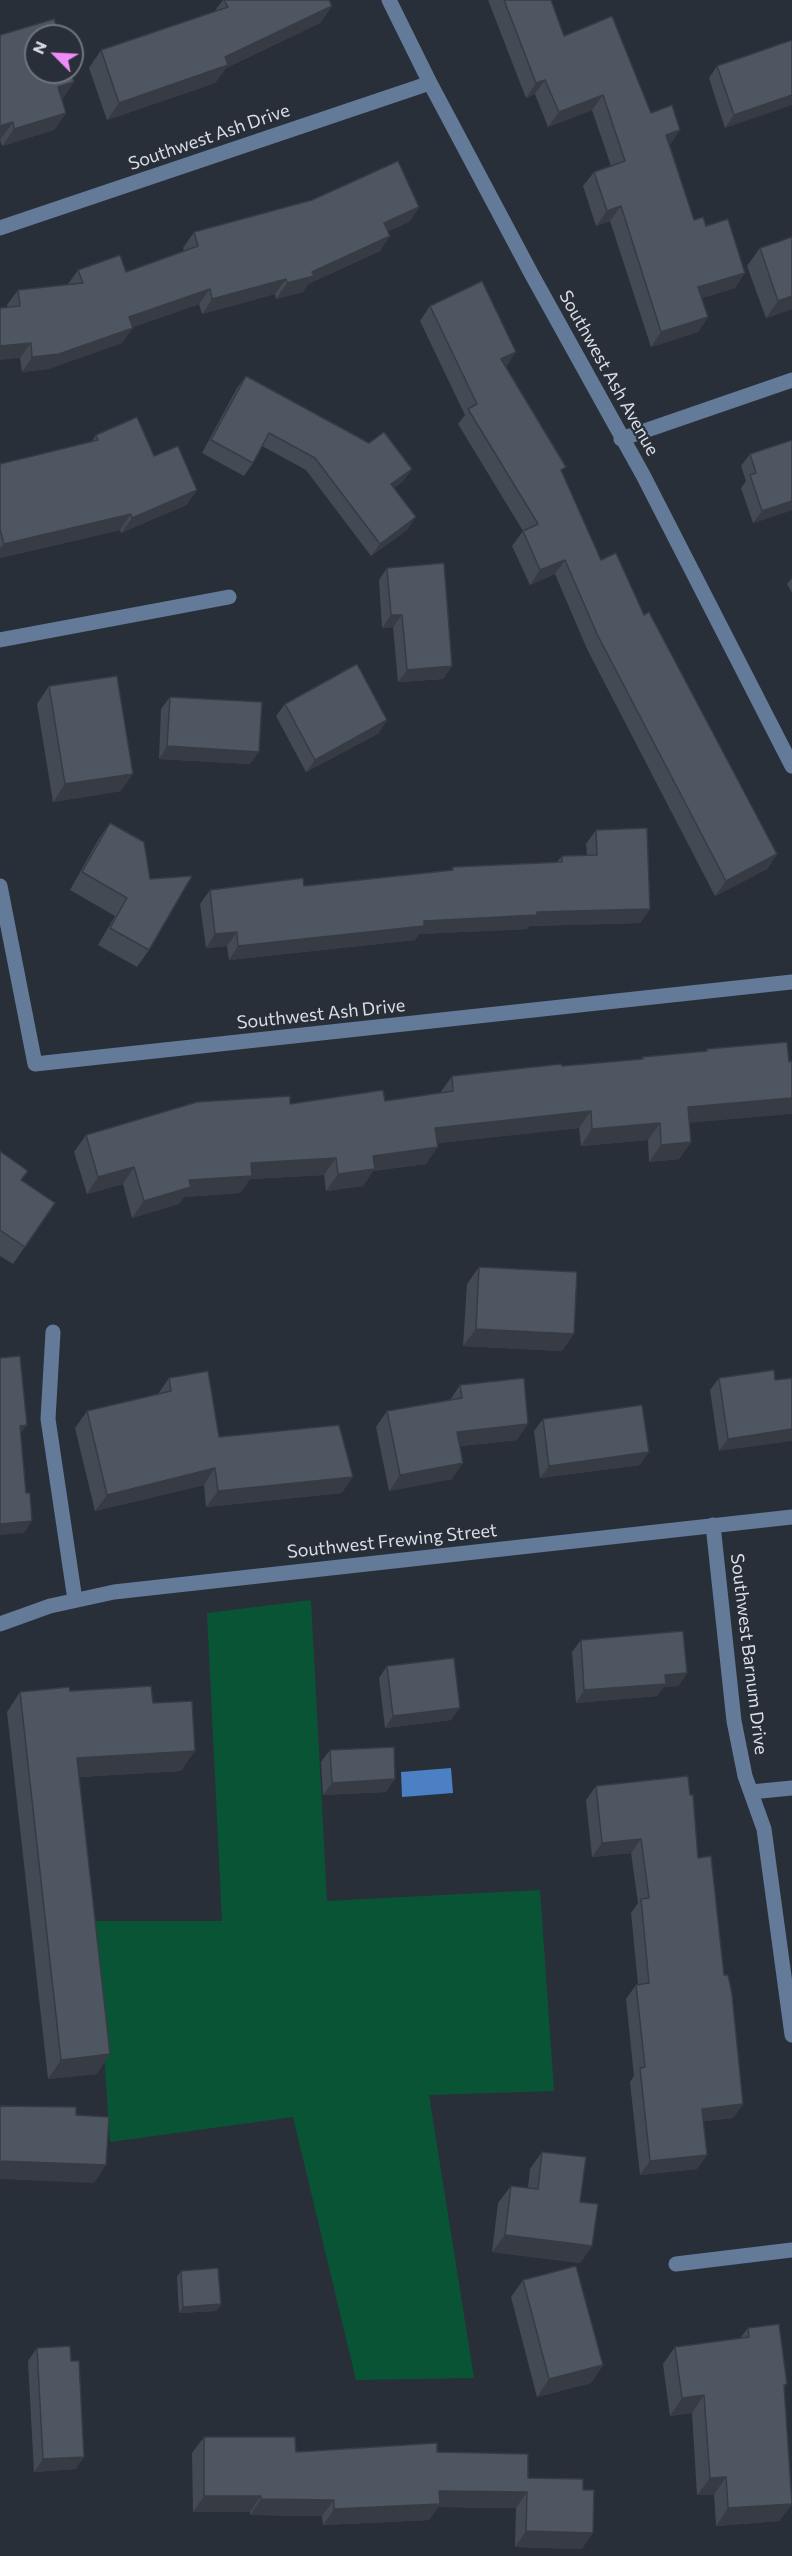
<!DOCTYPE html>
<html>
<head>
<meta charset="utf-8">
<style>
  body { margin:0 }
  #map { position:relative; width:792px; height:2556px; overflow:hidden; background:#282f39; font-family:Commissioner,sans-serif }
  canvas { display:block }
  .north { position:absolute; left:24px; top:24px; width:60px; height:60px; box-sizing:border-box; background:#282f39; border:2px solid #6f757d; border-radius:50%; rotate:294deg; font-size:16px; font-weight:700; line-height:24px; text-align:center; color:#d9dde4 }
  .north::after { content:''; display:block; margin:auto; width:21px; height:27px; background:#ef8bf6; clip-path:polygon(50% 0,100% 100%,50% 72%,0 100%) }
</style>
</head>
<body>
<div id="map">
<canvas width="792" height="2556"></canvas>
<div class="north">N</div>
</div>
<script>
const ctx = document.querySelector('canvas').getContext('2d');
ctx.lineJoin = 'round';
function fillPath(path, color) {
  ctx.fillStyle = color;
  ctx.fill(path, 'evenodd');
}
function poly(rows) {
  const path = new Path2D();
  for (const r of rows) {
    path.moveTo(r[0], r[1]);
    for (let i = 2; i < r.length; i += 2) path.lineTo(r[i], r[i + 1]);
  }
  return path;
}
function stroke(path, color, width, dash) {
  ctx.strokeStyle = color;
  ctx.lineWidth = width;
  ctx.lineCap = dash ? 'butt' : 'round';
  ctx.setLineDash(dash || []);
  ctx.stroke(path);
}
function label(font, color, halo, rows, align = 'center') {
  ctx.font = font + ' Commissioner,sans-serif';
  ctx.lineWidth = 4.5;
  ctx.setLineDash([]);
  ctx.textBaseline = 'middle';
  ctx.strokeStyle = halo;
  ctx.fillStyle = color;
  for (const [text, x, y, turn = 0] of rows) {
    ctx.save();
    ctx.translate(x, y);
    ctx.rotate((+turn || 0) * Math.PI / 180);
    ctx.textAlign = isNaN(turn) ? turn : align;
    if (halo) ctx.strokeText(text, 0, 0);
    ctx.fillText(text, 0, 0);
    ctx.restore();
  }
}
fillPath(poly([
  [311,1600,327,1901,540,1890,554,2091,429,2095,474,2378,356,2380,293,2117,110,2142,95,1921,222,1921,207,1613]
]), '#0a5436');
fillPath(poly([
  [451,1768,453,1793,402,1797,401,1772]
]), '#4b81c4');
stroke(poly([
  [389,0,430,83,532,275,643,475,792,766],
  [0,228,430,83],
  [621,439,792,380],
  [0,640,229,597],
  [0,886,35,1064,792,982],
  [53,1332,48,1419,75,1600],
  [713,1525,734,1721,745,1776,764,1829,792,2035],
  [0,1624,50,1606,114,1592,792,1517],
  [751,1792,792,1788],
  [676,2264,792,2250]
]), '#637b98', 15);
fillPath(poly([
  [223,0,329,0,332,6,320,23,226,68,215,83,107,120,89,68,101,50,214,12],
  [488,0,551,0,564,36,651,113,670,145,694,220,706,226,735,288,702,298,708,317,698,332,651,347,610,221,596,226,583,186,594,172,611,166,592,110,548,127,535,94,526,98],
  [0,35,62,99,66,113,54,130,2,146,0,140],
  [792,40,725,128,709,78,717,66],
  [419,207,409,222,388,231,380,251,308,284,303,292,276,299,275,294,202,314,199,304,133,327,122,343,48,369,22,372,20,358,7,305,18,290,68,284,78,270,126,272,184,251,183,248,194,232],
  [792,237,792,309,766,318,747,266,760,248],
  [430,306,506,367,562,472,601,560,644,615,777,854,767,869,715,896,587,649,555,574,530,585,512,546,523,531,458,424,465,415,420,321],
  [246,376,412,469,403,481,394,488,407,530,371,556,306,470,262,446,253,463,244,476,202,453,237,388],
  [96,435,154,456,197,490,186,505,121,533,120,530,0,558,0,464,92,441],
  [750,454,792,510,753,523,741,488,746,481,741,466],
  [387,568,452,666,443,679,398,682,393,627,382,628,379,580],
  [792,578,792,593,787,584],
  [49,686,121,791,53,802,37,704],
  [170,697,250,764,159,759,161,709],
  [285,704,379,733,306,772,276,716],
  [110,823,150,879,149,950,137,967,98,945,115,916,70,890,98,840],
  [596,830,650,909,640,923,529,926,527,929,419,934,415,940,229,960,227,946,206,948,200,904,210,890,304,886,451,870,453,867,557,862,562,856,587,855,586,844],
  [787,1042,689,1123,691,1142,679,1159,649,1162,648,1140,581,1146,579,1128,437,1143,426,1164,373,1171,363,1186,326,1191,324,1175,250,1179,240,1193,184,1197,179,1204,132,1218,123,1184,87,1194,74,1152,86,1135,290,1104,385,1101,440,1093,452,1076,641,1059,642,1057,705,1051,707,1049],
  [0,1151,22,1180,55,1203,13,1264,0,1256],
  [479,1267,562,1351,463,1346,467,1284],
  [169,1378,219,1437,342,1493,206,1507,204,1485,95,1511,75,1428,87,1411,158,1394],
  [719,1378,775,1380,719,1451,710,1390],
  [460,1385,517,1440,460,1446,452,1479,389,1491,376,1427,387,1411,450,1400],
  [543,1419,640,1465,540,1478,534,1431],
  [581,1640,687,1673,678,1686,664,1687,657,1696,576,1703,572,1652],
  [387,1666,451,1720,385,1728,379,1678],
  [70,1691,153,1703,181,1771,79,1777,97,2074,48,2079,7,1712,20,1692],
  [330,1750,386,1792,323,1795,321,1762],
  [596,1786,698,1858,724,1975,743,2104,733,2118,703,2121,707,2155,697,2169,640,2175,630,2082,634,2076,626,1999,636,1985,638,1984,631,1913,638,1903,631,1853,592,1857,586,1800],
  [542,2152,580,2202,592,2246,580,2263,492,2252,498,2203,511,2186,528,2188,530,2169],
  [181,2271,221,2304,216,2311,179,2313,177,2277],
  [523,2280,603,2365,591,2383,537,2397,511,2297],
  [748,2328,787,2384,784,2388,792,2504,779,2521,716,2526,714,2495,697,2495,692,2413,670,2416,663,2364,675,2347,740,2338],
  [37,2348,71,2361,76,2469,34,2472,28,2361],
  [204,2437,296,2452,437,2452,528,2478,582,2549,515,2547,516,2508,438,2507,429,2520,323,2525,322,2516,250,2515,250,2512,193,2512,192,2453]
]), '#434a53');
fillPath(poly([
  [332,6,320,23,226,68,215,83,107,120,119,103,225,57],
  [545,80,535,94,526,98,536,83],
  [74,82,62,100,58,87],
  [603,95,592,110,548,127,559,112],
  [792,95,792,105,725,128,734,115],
  [66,113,54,130,2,146,14,129],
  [13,122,0,140,0,126],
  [680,130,670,145,655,150,666,135],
  [621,206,610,221,596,226,607,211],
  [419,207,409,222,373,238,384,223],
  [390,236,380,251,308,284,303,292,276,299,287,283],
  [745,273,735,288,688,302,698,287],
  [286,279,275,294,202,314,212,299],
  [210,289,199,304,118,332,129,317],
  [792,296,792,309,766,318,778,301],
  [708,317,698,332,651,347,661,332],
  [133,328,122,343,48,369,22,372,32,357],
  [31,343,20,358,0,360,0,346],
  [516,352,506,367,501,359],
  [412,469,403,481,382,497,391,484],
  [197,490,186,505,121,533,132,518],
  [792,501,792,510,753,523,762,511],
  [131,514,120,530,0,558,0,549,4,544],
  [416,517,407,530,371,556,380,544],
  [565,560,555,574,530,585,540,570],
  [391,615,402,615,393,627,382,628],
  [452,666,443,679,398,682,407,670],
  [387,720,379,733,306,772,315,760],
  [167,746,259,752,250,764,159,759],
  [133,774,121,791,53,802,65,784],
  [777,854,767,869,715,896,726,881],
  [650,909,640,923,529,926,527,929,419,934,415,940,229,960,238,946,424,921,537,912],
  [237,932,227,946,206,948,215,934],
  [792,1098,792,1114,676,1124,688,1107],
  [591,1111,579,1128,423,1145,435,1128],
  [660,1123,648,1140,581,1146,592,1129],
  [691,1142,679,1159,649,1162,661,1145],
  [438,1147,426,1164,373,1171,363,1186,326,1191,338,1174,373,1156],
  [336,1158,324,1175,250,1179,240,1193,184,1197,179,1204,132,1218,144,1201,189,1180,251,1163],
  [134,1167,123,1184,87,1194,98,1177],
  [476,1329,574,1334,562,1351,463,1346],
  [528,1424,517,1440,446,1448,457,1432],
  [27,1425,18,1437,20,1426],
  [792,1429,792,1441,719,1451,728,1439],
  [649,1452,640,1465,540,1478,549,1466],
  [463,1463,452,1479,389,1491,400,1475],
  [215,1468,204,1485,95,1511,107,1495],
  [353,1477,342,1493,206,1507,218,1491],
  [32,1521,24,1533,0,1535,0,1524],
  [687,1673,678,1686,664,1687,657,1696,576,1703,584,1690,665,1675],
  [460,1708,451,1720,385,1728,393,1716],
  [195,1751,181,1771,64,1778,77,1758],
  [395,1779,386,1792,323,1795,332,1783],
  [641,1839,631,1853,592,1857,602,1843],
  [110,2054,97,2074,48,2079,61,2060],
  [743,2104,733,2118,692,2123,702,2109],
  [707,2155,697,2169,640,2175,650,2161],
  [0,2161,106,2165,94,2183,0,2179],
  [505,2235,592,2246,580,2263,492,2252],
  [221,2304,216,2311,179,2313,183,2307],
  [603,2365,591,2383,537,2397,549,2379],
  [704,2395,692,2413,670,2416,682,2398],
  [84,2457,76,2469,34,2472,43,2459],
  [726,2477,714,2495,697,2495,710,2478],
  [439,2491,527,2492,516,2508,438,2507,429,2520,323,2525,334,2509],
  [204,2496,261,2496,250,2512,193,2512],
  [261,2499,334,2500,322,2516,250,2515],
  [792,2504,779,2521,716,2526,728,2508],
  [526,2531,593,2533,582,2549,515,2547]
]), '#373c44');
const building = poly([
  [224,0,329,0,332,6,225,57,228,65,119,103,101,50,228,7,224,0],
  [504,0,551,0,564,36,612,16,651,113,672,105,680,130,666,135,694,220,703,217,706,226,728,219,745,273,698,287,708,317,661,332,621,206,607,211,594,172,625,161,603,95,559,112,545,80,536,83,504,0],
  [54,19,60,36,36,36,36,72,71,72,74,82,58,87,66,113,14,129,13,122,0,126,0,35,54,19],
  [792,40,792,95,734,115,717,66,792,40],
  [398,161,419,207,384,223,390,236,312,272,314,276,287,283,286,279,212,299,210,289,129,317,133,328,59,354,32,357,31,343,0,346,0,308,20,306,18,290,83,283,78,270,120,255,126,272,198,246,194,232,312,200,398,161],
  [792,237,792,296,778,301,760,248,792,237],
  [482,281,516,352,501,359,566,467,561,470,601,560,616,553,644,615,649,612,777,854,726,881,597,634,565,560,540,570,523,531,538,524,468,409,477,404,430,306,482,281],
  [246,376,369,443,384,432,412,469,391,484,416,517,380,544,315,458,269,433,253,463,211,440,246,376],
  [137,417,154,456,178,446,197,490,132,518,131,514,4,544,0,529,0,464,98,440,96,435,137,417],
  [792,440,792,501,762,511,750,475,756,473,750,454,792,440],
  [444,563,452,666,407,670,402,615,391,615,387,568,444,563],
  [357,664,387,720,315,760,285,704,357,664],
  [117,676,133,774,65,784,49,686,117,676],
  [170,697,262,702,259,752,167,746,170,697],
  [110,823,144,842,150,879,192,876,149,950,110,928,127,898,82,872,110,823],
  [647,828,650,909,537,912,537,915,424,921,424,926,238,946,237,932,215,934,210,890,303,878,304,886,453,870,453,867,562,862,562,856,597,855,596,830,647,828],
  [787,1042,789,1062,792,1061,792,1098,688,1107,691,1142,661,1145,660,1123,592,1129,591,1111,435,1128,438,1147,373,1156,375,1169,338,1174,336,1158,251,1163,252,1176,189,1180,191,1187,144,1201,134,1167,98,1177,86,1135,197,1102,290,1096,290,1104,383,1090,385,1101,453,1091,452,1076,561,1064,562,1066,643,1059,642,1057,707,1051,707,1049,787,1042],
  [0,1151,28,1171,21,1180,55,1203,25,1247,0,1230,0,1151],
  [479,1267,577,1272,574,1334,476,1329,479,1267],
  [20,1356,27,1425,20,1426,26,1493,30,1493,32,1521,0,1524,0,1358,20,1356],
  [774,1370,775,1380,792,1378,792,1429,728,1439,719,1378,774,1370],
  [208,1371,219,1437,339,1425,353,1477,218,1491,215,1468,107,1495,87,1411,171,1391,169,1378,208,1371],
  [524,1378,528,1424,457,1432,463,1463,400,1475,387,1411,462,1398,460,1385,524,1378],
  [642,1405,649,1452,549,1466,543,1419,642,1405],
  [683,1631,687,1673,665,1675,666,1684,584,1690,581,1640,683,1631],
  [454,1658,460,1708,393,1716,387,1666,454,1658],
  [151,1686,153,1703,192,1701,195,1751,77,1758,110,2054,61,2060,20,1692,69,1687,70,1691,151,1686],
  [394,1747,395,1779,332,1783,330,1750,394,1747],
  [688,1776,690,1795,693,1795,698,1858,711,1856,724,1975,728,1975,732,1994,743,2104,702,2109,707,2155,650,2161,640,2068,645,2067,636,1985,649,1983,641,1899,649,1898,641,1839,602,1843,596,1786,688,1776],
  [0,2106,76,2107,76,2115,109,2117,106,2165,0,2161,0,2106],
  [542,2152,586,2157,580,2202,598,2204,592,2246,505,2235,511,2186,538,2189,542,2152],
  [576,2266,603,2365,549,2379,523,2280,576,2266],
  [218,2268,221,2304,183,2307,181,2271,218,2268],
  [779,2324,787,2384,784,2385,792,2504,728,2508,726,2477,710,2478,704,2395,682,2398,675,2347,749,2337,748,2328,779,2324],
  [70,2346,71,2361,79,2361,84,2457,43,2459,37,2348,70,2346],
  [204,2437,295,2437,296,2452,437,2443,437,2452,528,2454,528,2478,583,2479,583,2490,594,2490,593,2533,526,2531,527,2492,439,2491,440,2504,334,2509,334,2500,261,2499,261,2496,204,2496,204,2437]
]);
fillPath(building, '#4e5661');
stroke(building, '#373c44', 1.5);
label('18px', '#d9dde4', '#282f39', [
  ["Southwest Ash Drive",209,137,-19],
  ["Southwest Ash Avenue",609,373,61],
  ["Southwest Ash Drive",321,1014,-6],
  ["Southwest Frewing Street",392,1541,-6],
  ["Southwest Barnum Drive",749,1654,83]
]);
</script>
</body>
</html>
